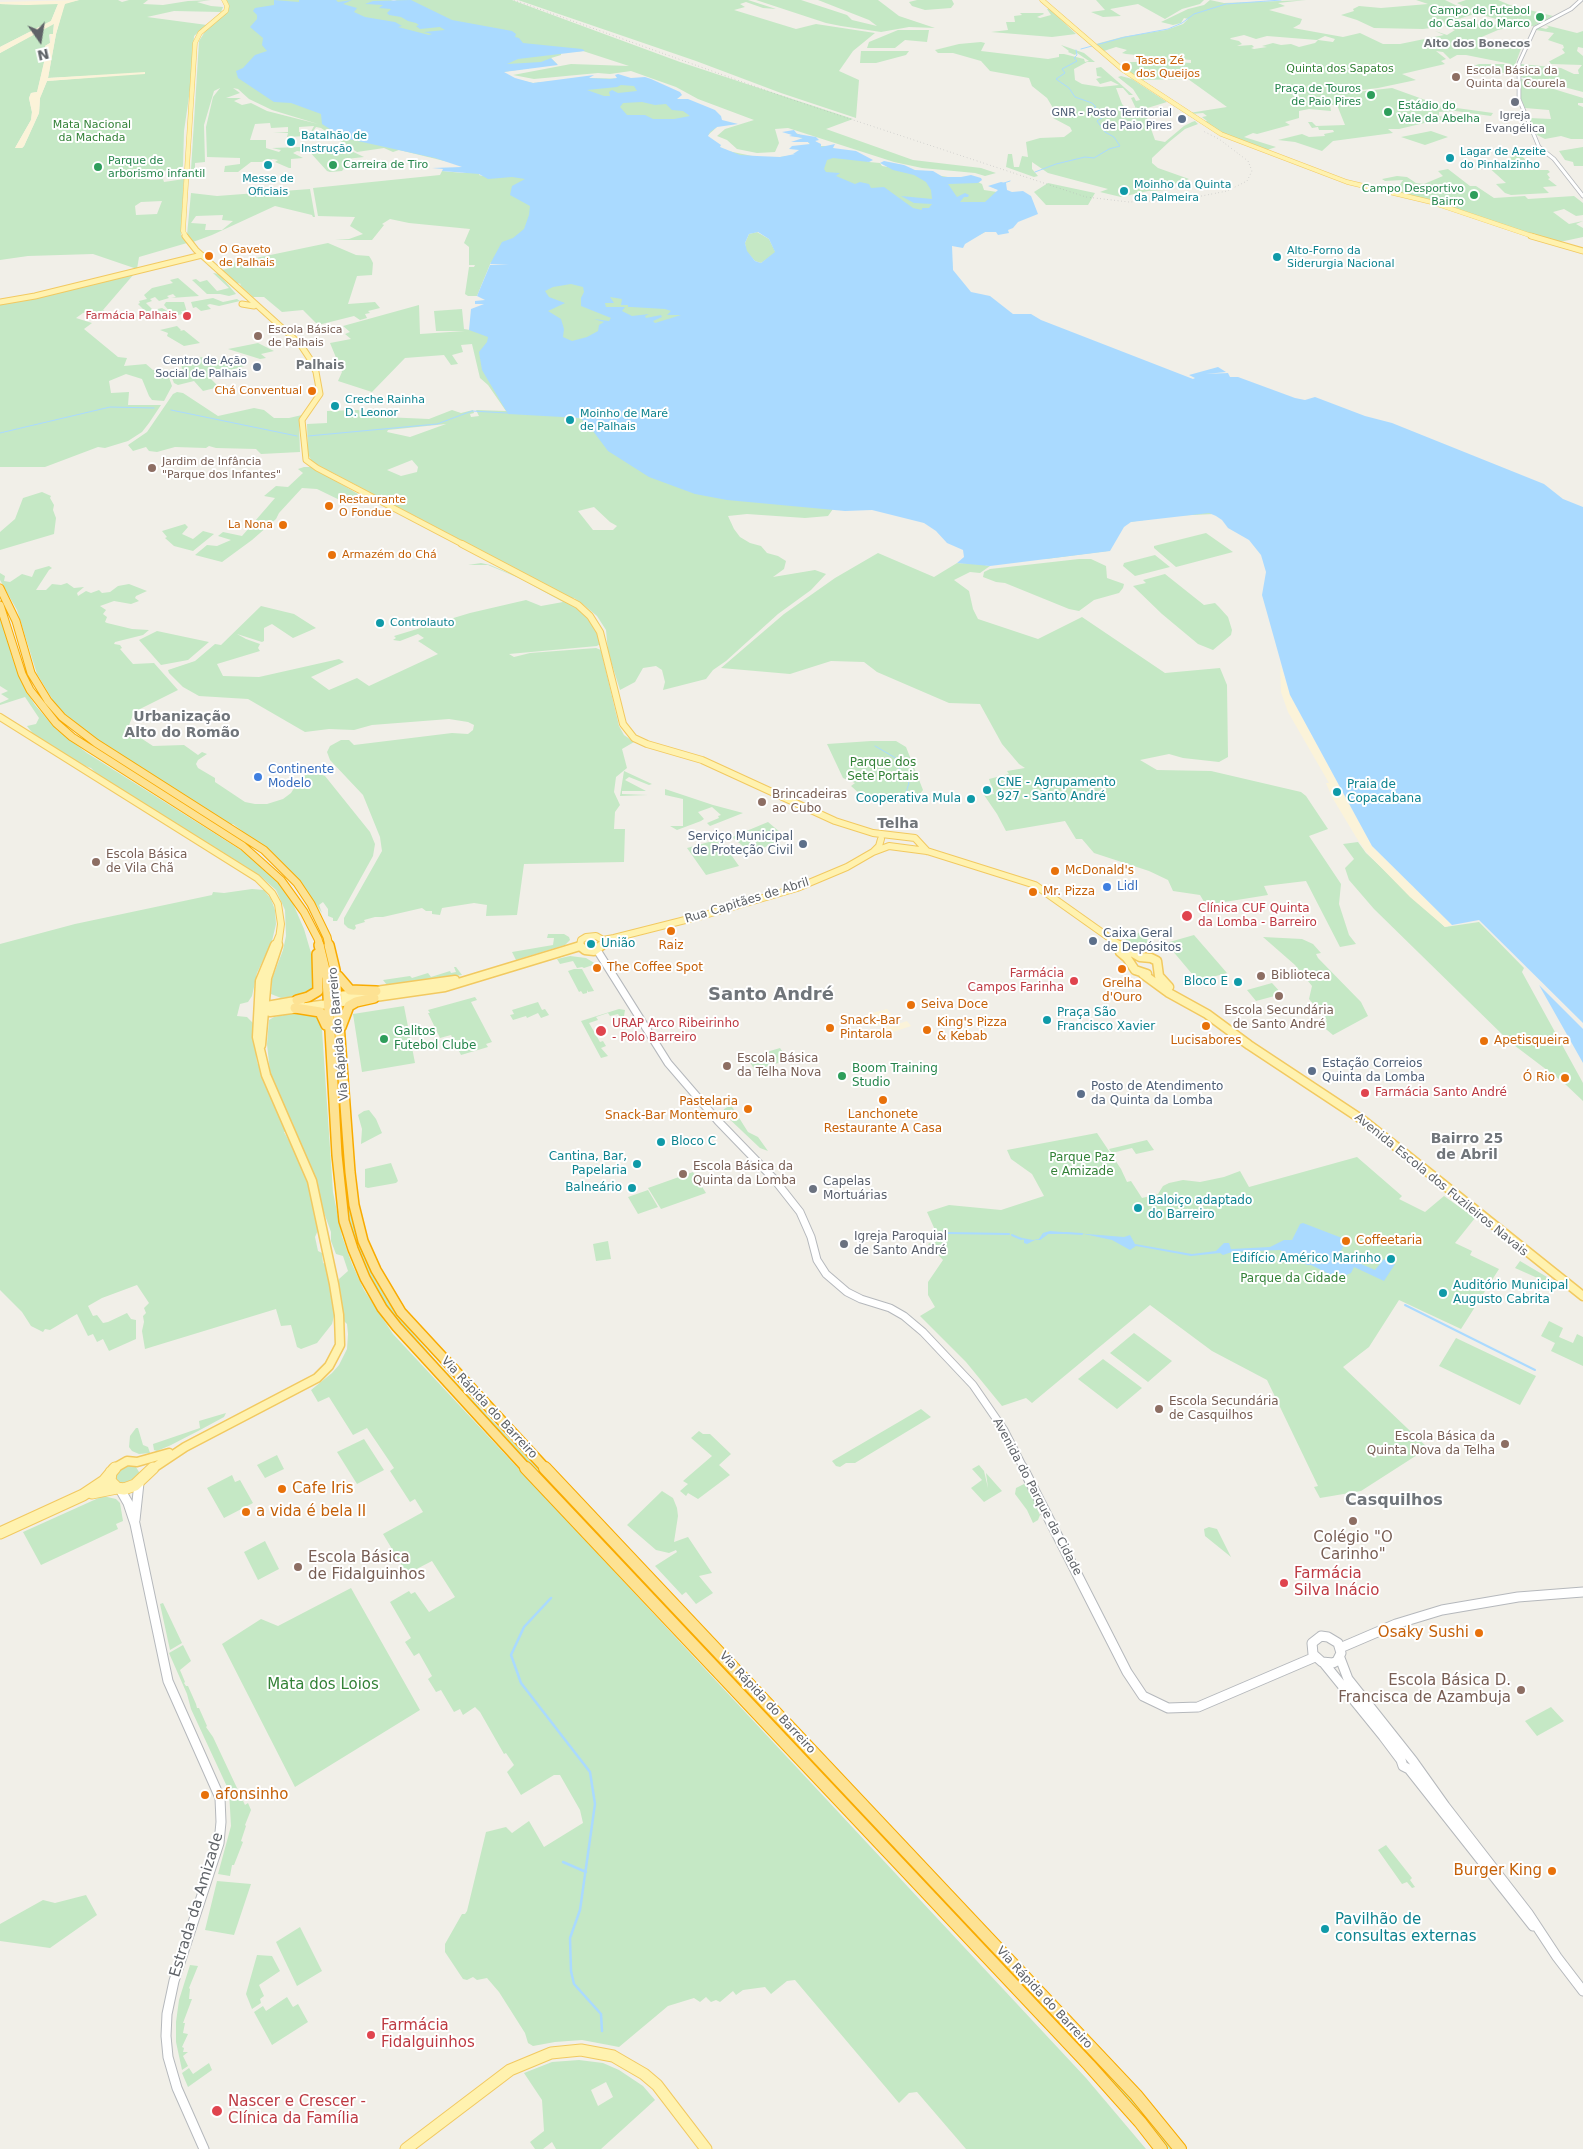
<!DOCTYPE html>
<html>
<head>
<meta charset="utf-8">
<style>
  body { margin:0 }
  #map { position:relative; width:1583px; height:2149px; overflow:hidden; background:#f1efe8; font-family:"DejaVu Sans",sans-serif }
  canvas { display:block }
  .north { position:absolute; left:15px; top:15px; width:50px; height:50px; -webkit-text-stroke:4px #fff; paint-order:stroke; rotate:167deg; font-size:14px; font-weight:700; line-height:20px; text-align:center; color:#5f6368 }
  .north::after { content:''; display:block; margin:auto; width:18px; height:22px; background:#5f6368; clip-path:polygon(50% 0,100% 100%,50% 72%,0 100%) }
</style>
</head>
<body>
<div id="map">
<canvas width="1583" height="2149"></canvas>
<div class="north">N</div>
</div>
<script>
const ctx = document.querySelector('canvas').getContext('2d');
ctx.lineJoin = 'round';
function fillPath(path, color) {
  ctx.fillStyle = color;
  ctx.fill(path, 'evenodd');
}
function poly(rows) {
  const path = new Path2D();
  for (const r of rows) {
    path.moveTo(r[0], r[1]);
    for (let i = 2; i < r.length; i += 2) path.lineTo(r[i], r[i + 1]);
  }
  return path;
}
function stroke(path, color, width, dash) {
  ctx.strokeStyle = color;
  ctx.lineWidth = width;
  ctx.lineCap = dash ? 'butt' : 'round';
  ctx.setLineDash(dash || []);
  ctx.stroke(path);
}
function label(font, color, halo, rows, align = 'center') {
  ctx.font = font + ' "DejaVu Sans",sans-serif';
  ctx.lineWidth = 4;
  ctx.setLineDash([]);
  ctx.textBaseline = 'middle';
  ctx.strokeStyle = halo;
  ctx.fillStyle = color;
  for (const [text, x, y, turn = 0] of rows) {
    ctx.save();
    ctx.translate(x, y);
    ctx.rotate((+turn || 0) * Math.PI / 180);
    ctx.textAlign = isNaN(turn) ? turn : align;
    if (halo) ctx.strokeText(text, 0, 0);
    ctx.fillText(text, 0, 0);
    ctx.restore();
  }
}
fillPath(poly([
  [79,0,118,0,122,2,129,0,148,0,143,4,163,5,188,1,211,0,197,2,211,6,223,7,221,12,174,11,147,17,207,25,194,36,192,76,184,131,183,166,181,169,172,169,155,173,149,178,150,180,163,179,164,182,184,179,181,235,187,243,139,257,137,269,93,254,28,256,0,260,0,53,54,23,53,34,49,35,50,43,45,46,46,54,38,89,37,92,31,93,29,98,32,112,31,120,15,148,22,148,24,146,39,113,40,98,47,81,145,73,48,78,56,34,64,5,66,3],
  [162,201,157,214,136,215,135,206,141,202],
  [226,0,391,0,450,28,457,164,399,150,393,152,384,148,357,152,321,128,316,127,306,141,314,126,299,127,299,132,309,132,306,136,287,137,288,133,273,132,288,132,288,127,271,128,270,123,255,124,250,140,266,140,266,148,279,152,281,150,272,148,300,147,305,152,297,151,293,153,303,158,291,159,291,168,289,168,275,162,278,160,273,159,261,162,251,162,238,172,224,172,225,166,240,164,240,158,207,157,206,127,213,97,220,88,214,91,204,125,205,162,195,163,195,171,191,170,199,41,206,30,228,11,229,5],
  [233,88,238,89,249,99,272,110,318,124,267,111,251,103,242,105,234,101,241,98,226,98,240,93],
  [395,0,512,0,680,62,853,119,826,129,913,160,981,168,996,173,985,176,975,173,922,168,894,162,788,128,775,129,779,143,775,152,757,153,737,149,727,140,717,136,725,129,754,120,698,99,676,87,631,71,610,74,598,73,534,79,513,75,571,64,629,66,583,51,561,53,561,55,551,58,557,64,503,72,514,79,533,83,588,78,631,79,678,96,676,99,717,127,707,136,719,147,728,151,757,157,780,157,811,153,811,145,808,142,799,141,803,138,793,136,793,132,814,140,820,146,832,146,832,148,869,162,880,163,882,166,978,182,982,184,984,190,997,192,999,190,989,186,1004,189,1018,221,1012,226,996,232,985,232,957,246,951,246,957,332,948,223,519,118,478,43],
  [518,0,748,0,776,9,763,8,746,2,740,4,745,7,734,10,796,29,816,24,875,33,853,51,839,71,859,80,856,118,781,93,696,61],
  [756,0,801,0,847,15,852,20,877,26,869,20,818,0,878,0,899,16,935,28,909,27,881,32,841,26,826,23],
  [917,0,952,0,954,4,951,8,925,10,912,6,909,2],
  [1096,0,1204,0,1200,4,1182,9,1165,19,1138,4,1110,9,1121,16,1103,17,1091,12,1105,10],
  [1210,0,1224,3,1306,0,1278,3,1285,6,1269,10,1302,19,1300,24,1293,28,1343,37,1360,33,1383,44,1400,44,1444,35,1435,31,1447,35,1455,30,1444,26,1464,20,1481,25,1507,24,1513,27,1498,30,1477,39,1522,46,1515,65,1517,71,1507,71,1504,73,1489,71,1491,73,1484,76,1477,72,1484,70,1474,66,1479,64,1511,64,1466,55,1457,55,1450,59,1443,52,1436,51,1446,59,1441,61,1445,64,1402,74,1416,80,1378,88,1346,92,1347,93,1392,88,1442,106,1493,113,1491,116,1455,111,1439,112,1439,116,1444,117,1449,122,1437,120,1399,129,1388,129,1393,133,1333,141,1322,151,1295,142,1278,140,1302,134,1309,137,1325,136,1324,134,1334,132,1333,130,1319,130,1318,127,1312,128,1308,122,1312,122,1316,126,1345,125,1337,105,1330,105,1331,111,1309,109,1299,111,1299,118,1285,122,1290,125,1257,134,1253,133,1244,137,1276,147,1267,150,1224,135,1203,122,1207,121,1202,117,1207,116,1203,113,1191,114,1189,113,1227,107,1188,79,1140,80,1128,71,1132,68,1128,62,1146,62,1146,57,1177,59,1177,62,1191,63,1191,60,1126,54,1122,53,1127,50,1116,47,1104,51,1096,44,1122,37,1166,30,1183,24,1188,19,1184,18,1181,23,1173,25,1161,22,1188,9,1204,5],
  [1244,35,1256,39,1267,36,1317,40,1325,36,1335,39,1333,42,1318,40,1315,43,1299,47,1291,44,1281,45,1273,43,1262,46,1267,47,1254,49,1251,48,1254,47,1252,45,1237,46,1242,44,1239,41,1230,39,1231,38],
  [1416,0,1445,0,1474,14,1431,28,1423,29,1374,28,1357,20,1341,15,1354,11,1353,9,1359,6,1381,8,1428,4],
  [1466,0,1498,0,1510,5,1553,16,1534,26,1523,27,1479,14,1457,3],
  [40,3,58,4,51,21,0,47,0,4,28,5],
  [1047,9,1050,9,1076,34,1052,37,991,32,1008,30,1006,22,1015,22,1014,16,1022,15,1020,13,1043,13,1044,14,1037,17,1040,18,1051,15],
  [1545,25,1577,33,1583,31,1583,48,1578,47,1577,51,1583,56,1583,92,1545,82,1540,83,1521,77,1521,64,1561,68,1574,74,1579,74,1578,70,1582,65,1551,64,1549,61,1539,61,1550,61,1565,53,1562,49,1564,48,1563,45,1548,40,1554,33,1536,30,1538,27,1546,29,1549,27],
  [898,30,929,30,927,42,905,40,895,48,867,48,869,42],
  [981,42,985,43,981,51,1048,59,1059,57,1059,54,1064,54,1084,59,1085,62,1089,61,1077,53,1075,55,1068,52,1069,51,1061,45,1084,53,1095,62,1087,62,1074,69,1075,80,1082,84,1101,87,1119,85,1111,81,1100,84,1096,79,1102,77,1097,76,1096,68,1101,67,1133,95,1129,95,1123,88,1116,88,1122,104,1128,111,1140,117,1131,98,1134,97,1136,101,1140,100,1133,89,1118,77,1121,76,1132,79,1167,102,1144,109,1155,140,1165,142,1184,126,1192,122,1195,121,1198,124,1185,129,1169,142,1152,158,1152,163,1158,168,1189,179,1169,186,1167,190,1148,191,1121,197,1100,192,1108,189,1048,173,1032,162,1032,169,1038,176,1034,177,1006,167,1008,154,1012,154,1014,167,1019,167,1022,156,1028,157,1026,142,1040,138,1064,137,1072,131,1070,127,1053,118,1053,108,1047,98,1032,86,1029,78,990,71,981,61,953,53,938,53,935,50,959,44],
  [861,51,909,51,906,55,876,63,860,63],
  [1521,79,1583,98,1583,103,1578,103,1578,105,1583,107,1583,139,1571,139,1561,136,1545,139,1537,135,1529,118,1551,119,1549,110,1525,108,1521,99],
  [1431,131,1448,137,1425,145,1401,137],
  [1583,147,1583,166,1574,166,1573,162,1565,160,1559,151],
  [347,149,364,157,346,159,346,166,342,171,330,172,327,171,308,150],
  [591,155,606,157,623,167,667,178,712,194,723,202,739,220,727,231,718,230,715,233,717,246,711,249,717,260,717,265,711,265,715,267,720,275,719,280,726,316,731,326,725,330,702,337,617,349,591,359,573,360,545,355,536,351,528,343,522,334,523,326,511,310,516,303,513,301,522,292,517,288,516,282,520,274,517,271,543,249,538,248,540,251,527,259,525,264,516,269,515,272,518,274,514,280,514,292,508,308,509,315,517,322,515,327,520,330,519,334,523,345,538,356,572,362,603,359,613,353,608,362,600,369,568,374,560,380,564,391,590,399,592,403,588,406,572,413,574,417,579,418,577,412,593,407,597,401,594,397,574,392,568,388,566,380,582,372,602,371,608,368,616,359,618,352,625,349,675,349,742,341,746,343,755,358,777,375,766,377,787,381,799,392,814,398,833,402,883,424,936,440,930,446,929,453,919,461,922,463,918,469,903,484,892,489,903,486,912,479,921,469,923,463,921,461,927,457,932,451,932,446,939,441,1030,458,1019,461,1003,471,1001,477,1011,485,1002,488,1000,491,1013,485,1027,487,1032,491,1031,501,1023,508,1037,512,1034,516,1043,523,1025,536,1026,539,1030,541,1027,536,1045,525,1045,522,1037,517,1040,512,1026,508,1036,499,1036,492,1032,487,1011,483,1005,479,1003,475,1009,469,1029,461,1072,464,1235,486,1214,514,1171,516,1130,522,1122,527,1108,551,1046,559,1044,554,1030,549,1037,546,1031,541,1035,546,1028,549,1038,553,1039,559,990,565,979,564,990,566,980,573,970,572,954,580,969,591,973,609,978,619,1038,639,1082,617,1165,673,1220,668,1227,685,1228,757,1219,762,1183,758,1169,754,1140,760,1157,770,1211,771,1301,792,1306,796,1328,829,1309,836,1341,884,1339,904,1349,935,1356,944,1340,947,1306,881,1264,886,1268,895,1206,905,1200,895,1173,891,1168,880,1149,871,1094,853,1082,839,1076,839,1065,821,1006,831,997,814,984,795,994,794,989,779,1009,774,1007,771,1025,768,1019,764,1002,744,980,704,949,703,877,672,864,662,831,661,790,674,721,668,784,614,835,578,878,553,934,577,957,563,970,564,961,563,966,557,965,550,948,541,938,530,923,522,873,509,835,509,861,492,845,501,833,509,828,516,805,518,747,514,728,516,734,529,740,537,750,543,761,546,767,553,778,556,786,561,784,569,773,577,815,570,826,574,811,590,778,614,726,661,713,670,706,679,663,690,665,682,662,670,656,666,643,668,635,682,620,690,608,652,606,630,597,616,585,606,574,598,571,598,312,462,308,454,307,424,327,423,327,411,358,410,384,417,429,419,452,410,461,413,473,410,474,413,470,414,471,417,479,416,476,410,506,411,488,385,480,378,472,344,461,345,463,352,452,355,458,364,451,365,444,355,405,358,372,392,338,381,342,372,330,343,351,339,345,334,350,332,343,326,419,305,420,334,465,331,436,331,434,311,462,309,464,329,470,330,473,310,490,304,488,303,493,300,490,294,490,265,509,265,511,263,491,262,477,296,468,296,465,294,469,267,474,267,475,265,469,265,469,247,464,243,470,229,409,223,390,219,382,224,384,225,372,240,335,240,349,239,363,234,350,226,355,217,318,216,313,188,440,175,442,171,463,173,479,169,481,170,479,175,483,176,508,166],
  [446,424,410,437,387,432,388,430],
  [412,460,418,467,417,472,401,476,387,470],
  [594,507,610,522,617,526,613,530,593,530,578,511],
  [1521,155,1535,170,1548,170,1550,172,1547,174,1550,178,1548,179,1557,186,1543,187,1549,193,1511,195,1505,193,1496,184,1506,183,1486,165,1512,167,1513,165,1510,156],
  [1448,169,1470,186,1476,186,1494,198,1525,196,1528,199,1574,196,1583,203,1583,215,1576,216,1564,209,1553,212,1569,224,1583,221,1576,224,1583,228,1583,237,1555,243,1400,193,1397,189,1403,180,1385,181,1382,179,1397,176,1407,177,1416,183,1424,184,1443,176,1438,171],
  [1048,183,1095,193,1088,205,1046,205,1034,192],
  [310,189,315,217,313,217,312,215,275,206,212,235,193,242,187,235,191,193,217,196],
  [223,215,222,220,233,221,222,230,205,230,206,224,191,223,196,216],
  [757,232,769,239,776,253,761,263,755,261,746,251,745,243,749,234],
  [328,243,356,255,369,256,371,259,373,263,372,275,357,276,348,304,375,302,380,308,368,311,370,313,365,314,367,318,360,320,354,316,318,325,303,310,282,312,264,297,253,297,240,285,241,284,237,283,222,270,230,268,227,264],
  [213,273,219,274,236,294,229,296,220,294,207,294,192,280,196,279,200,282,207,280,217,291,229,288],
  [134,274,103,310,111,317,91,311,83,313,76,318,92,323,84,329,118,357,127,358,124,366,146,364,153,370,166,369,172,386,164,401,152,400,149,396,142,379,126,374,109,381,111,393,129,392,128,405,161,405,149,423,142,432,128,441,105,448,98,447,45,467,0,467,0,302],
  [178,278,199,296,171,298,176,297,173,294,167,296,169,298,159,301,155,297,150,299,152,301,146,303,153,310,162,308,171,313,164,305,166,302,184,302,187,312,181,311,183,314,172,316,170,314,165,315,161,311,146,312,138,304,140,303,139,301,147,299,144,295,151,293,144,295,152,288,173,283,170,280],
  [213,298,223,302,237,299,240,301,219,306,210,304,207,305,211,309,201,311,196,307,193,308,191,302],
  [177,326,181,330,180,331,184,330,200,343,184,346,167,336,168,333,160,330],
  [258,343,274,351,261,354,266,358,260,359,228,349],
  [202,357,208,363,223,359,245,366,208,376,219,387,203,391,194,381,178,385,174,383,169,371,182,369,181,363],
  [177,392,183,393,218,416,254,408,264,410,274,418,289,418,302,415,299,424,300,452,261,454,256,449,216,448,209,446,206,448,175,447,157,452,149,451,146,447,133,451,128,445,147,432,173,394],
  [304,467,312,467,358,494,348,504,317,489,302,488,279,513,276,519,252,540,222,562,195,555,207,545,217,546,231,540,218,536,223,532,242,536,275,498,264,496,276,486,288,487,303,473,298,469],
  [42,492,51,496,50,498,54,505,53,510,56,518,54,534,0,550,0,532,15,519,23,498],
  [185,524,188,527,182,534,193,539,203,531,214,534,193,551,174,546,165,538,167,537,162,531],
  [1206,533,1233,552,1176,567,1154,548,1154,546],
  [1155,555,1170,567,1135,576,1123,566,1124,563],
  [1079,559,1091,559,1106,566,1107,578,1124,584,1123,588,1119,593,1094,600,1079,611,1069,609,1005,583,996,582,983,577,984,572,990,569],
  [481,563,490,565,523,579,578,608,595,627,600,644,597,646,509,654,514,657,530,653,596,648,601,650,619,726,624,735,634,742,622,749,627,768,616,777,614,792,620,805,615,812,614,829,625,829,624,862,524,864,517,915,486,916,487,905,474,903,442,908,440,915,432,914,432,911,426,911,422,908,383,917,375,917,364,920,365,922,355,925,356,928,354,930,348,928,344,924,344,918,382,851,380,837,363,795,330,760,327,752,330,746,341,740,349,740,354,745,452,733,468,734,473,730,474,725,468,722,449,719,372,725,354,730,329,729,305,732,248,699,199,696,183,687,169,673,168,670,195,661,215,644,221,645,261,606,294,614,316,628,293,638,272,624,264,628,264,641,262,642,237,634,246,639,260,644,258,648,260,651,217,664,223,676,259,677,339,659,344,662,311,677,329,690,357,678,369,686,438,654,418,641,424,638,418,634,400,641,393,640,396,638,394,636,470,613,526,600,541,606,563,602,519,578,488,565,468,565],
  [49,566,52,568,49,570,36,590,46,590,52,584,61,585,67,583,74,588,84,587,77,593,78,596,86,591,91,593,99,590,102,593,110,592,118,586,129,584,147,591,136,596,135,598,139,601,131,604,114,601,100,606,106,610,103,614,107,617,105,622,107,623,132,629,149,630,143,635,115,642,114,644,120,645,122,648,120,649,133,664,154,663,178,690,134,712,128,728,130,731,153,746,184,745,198,755,202,752,207,754,198,760,196,764,198,768,215,778,215,782,245,802,255,804,267,804,283,799,291,793,301,777,306,775,317,773,325,776,370,832,375,844,373,856,337,921,333,921,333,918,328,916,328,909,323,902,319,905,322,913,303,886,275,856,233,824,230,824,183,794,180,793,107,749,57,707,37,674,17,610,0,580,0,573,5,576,4,581,10,582,22,574,32,577,35,570],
  [1165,574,1204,605,1215,603,1219,607,1228,617,1232,630,1231,635,1213,650,1198,644,1162,614,1133,586,1146,583,1143,580],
  [0,614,12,657,24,687,35,705,56,729,87,753,244,852,275,879,291,899,304,929,316,970,315,988,302,995,281,998,271,994,272,979,283,950,286,936,285,910,276,890,259,875,98,775,91,768,82,765,34,735,27,726,36,724,39,718,25,697,0,705,0,703,9,699,1,694,8,691,0,686],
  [157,631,209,642,188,660,161,665,139,640],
  [871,741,896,741,906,747,923,790,920,794,903,803,881,803,880,800,870,800,861,795,851,786,855,783,843,778,827,744],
  [624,771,652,784,649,785,629,777,625,780,646,791,622,791,622,794,648,795,620,796],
  [665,789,713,805,743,813,710,826,707,823,719,818,718,816,721,815,712,807,698,812,704,819,701,821,677,830,670,826,683,826,683,799,665,795],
  [768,822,787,838,751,853,732,837],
  [720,839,739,866,706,875,687,848],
  [1358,842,1366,853,1445,927,1479,922,1524,968,1522,972,1583,1083,1583,1101,1564,1083,1510,1042,1374,909,1349,880,1345,868,1354,859,1343,844],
  [252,889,264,890,271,899,275,910,276,924,272,941,257,973,252,996,248,1002,240,1004,237,1016,247,1017,253,1023,257,1062,287,1131,284,1132,303,1166,311,1190,319,1228,315,1237,318,1251,322,1253,323,1263,326,1264,335,1312,332,1324,317,1343,301,1349,297,1347,291,1325,281,1326,276,1309,145,1349,142,1331,144,1322,143,1316,146,1313,144,1308,149,1303,137,1285,102,1298,88,1306,93,1316,97,1315,103,1323,108,1322,127,1313,131,1319,136,1320,136,1339,109,1351,103,1339,97,1342,93,1334,88,1336,77,1314,50,1330,45,1329,43,1332,31,1326,22,1312,0,1290,0,944,75,924,212,895,213,892,224,893],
  [1143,926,1148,930,1147,944,1143,949,1135,948,1126,942,1126,936,1129,938,1144,930],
  [548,934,564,934,569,937,570,940,565,945,516,960,512,952,553,945,554,938,547,938],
  [1194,935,1227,973,1198,981,1166,943],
  [1263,937,1302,939,1313,944,1321,953,1316,954,1318,958,1361,1002,1368,1016,1333,1035,1321,1025,1327,1020,1309,999,1312,986,1295,965],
  [570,956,586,958,596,964,584,968,582,967,577,968,573,961,560,964,557,959],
  [454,967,456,967,462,975,387,985,383,980,410,976,412,978,428,973,431,977,450,971,451,973,456,972],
  [574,969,582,969,594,991,588,992,587,990,587,993,583,994,581,991,579,992,568,971],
  [1272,983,1282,994,1256,1001,1247,990],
  [475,997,477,1000,471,1002,492,1042,486,1044,488,1047,461,1055,451,1035,440,1038,428,1013,430,1013,428,1010],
  [538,1002,542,1010,545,1009,549,1015,541,1018,538,1013,527,1018,526,1016,513,1020,510,1015,514,1014,512,1010],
  [333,1006,349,1205,364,1258,377,1283,396,1314,438,1363,1098,2063,1128,2095,1172,2149,1169,2149,1116,2086,1071,2037,434,1364,390,1311,373,1284,358,1251,346,1205],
  [404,1006,415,1063,362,1072,353,1014],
  [619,1009,625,1010,624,1016,620,1017,618,1014,610,1016,608,1013,596,1017,598,1020,589,1023,600,1042,603,1041,606,1046,601,1048,608,1056,601,1058,581,1021],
  [299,1012,316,1014,322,1030,333,1192,342,1236,352,1264,364,1290,393,1334,1086,2078,1146,2149,966,2149,917,2092,909,2093,899,2103,795,1980,787,1981,771,1994,765,1987,743,1990,736,1995,733,1991,720,2002,716,2000,711,2002,706,1997,700,2002,694,1998,668,2006,619,2047,582,2040,555,2042,533,2046,528,2043,525,2033,499,1992,487,1978,477,1980,473,1977,467,1980,463,1979,445,1952,445,1944,462,1914,465,1914,467,1911,486,1832,506,1827,512,1833,529,1821,544,1847,583,1823,580,1810,560,1775,554,1775,521,1795,507,1772,514,1765,506,1753,504,1754,480,1712,475,1707,463,1715,460,1709,454,1712,441,1690,436,1692,428,1679,432,1676,419,1653,414,1656,405,1642,411,1638,390,1602,409,1591,411,1594,415,1592,429,1612,455,1597,432,1561,407,1574,383,1534,423,1512,415,1499,410,1502,390,1471,394,1468,367,1428,353,1435,329,1397,318,1402,311,1390,332,1373,339,1365,347,1349,348,1334,347,1324,344,1321,338,1286,339,1279,348,1271,343,1256,336,1254,331,1241,331,1232,322,1207,314,1175,270,1072,267,1044,269,1020,274,1017],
  [780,1048,788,1060,755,1070,747,1058],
  [731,1105,748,1132,758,1137,768,1151,760,1148,723,1113,724,1109],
  [369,1110,376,1119,382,1133,361,1144,362,1129,358,1115,364,1111],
  [1097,1133,1121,1169,1127,1182,1131,1181,1142,1198,1158,1194,1163,1186,1169,1183,1183,1180,1200,1182,1224,1177,1240,1171,1249,1187,1357,1157,1402,1196,1399,1199,1425,1212,1444,1196,1475,1218,1455,1243,1472,1251,1470,1255,1499,1269,1461,1329,1399,1300,1369,1347,1343,1367,1428,1448,1361,1491,1320,1498,1314,1487,1318,1486,1267,1380,1212,1351,1150,1305,1032,1403,1026,1398,1002,1406,966,1362,920,1316,935,1307,928,1295,928,1282,943,1260,928,1244,939,1239,927,1212,949,1205,1001,1210,1044,1196,1032,1174,1011,1159,1007,1150],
  [1147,1140,1154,1150,1136,1154,1132,1148,1112,1153,1109,1149],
  [391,1163,398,1181,396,1183,368,1188,365,1187,365,1169],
  [693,1172,706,1193,661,1209,648,1188],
  [648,1190,658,1207,638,1214,628,1197],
  [608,1241,611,1259,596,1261,593,1244],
  [1520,1261,1547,1277,1549,1282,1544,1291,1538,1289,1542,1280,1515,1268],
  [1549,1321,1563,1328,1559,1337,1573,1343,1577,1334,1583,1337,1583,1366,1551,1351,1555,1343,1541,1336],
  [1134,1333,1172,1361,1148,1382,1110,1353],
  [1456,1338,1536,1376,1520,1405,1439,1366],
  [1103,1359,1142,1388,1117,1409,1078,1379],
  [921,1409,931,1417,855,1463,846,1463,840,1467,836,1466,832,1461],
  [226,1413,224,1417,200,1430,171,1445,157,1451,154,1450,153,1444,200,1428,199,1421],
  [136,1428,138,1428,143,1445,148,1447,150,1453,139,1454,132,1451,129,1447,130,1436],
  [699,1431,703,1434,710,1434,731,1454,719,1465,730,1475,698,1499,688,1493,686,1496,680,1491,688,1484,683,1481,712,1456,691,1438],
  [364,1439,384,1470,357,1484,337,1452],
  [277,1455,284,1469,265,1478,257,1465],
  [125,1465,136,1467,139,1472,139,1475,126,1485,115,1483,115,1473],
  [979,1465,984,1471,988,1488,986,1473,1002,1491,984,1502,971,1488,982,1480,972,1469],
  [232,1475,235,1482,240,1480,253,1503,224,1518,207,1488],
  [1026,1483,1040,1515,1038,1520,1033,1523,1027,1510,1015,1494,1016,1488],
  [662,1491,673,1498,677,1508,678,1516,674,1542,688,1537,712,1573,699,1576,713,1593,696,1604,686,1592,682,1595,655,1566,677,1552,676,1550,669,1553,656,1550,627,1525],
  [103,1496,116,1499,120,1503,123,1521,116,1524,118,1529,41,1565,23,1532],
  [1209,1527,1217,1529,1231,1557,1205,1536,1204,1529],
  [265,1541,279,1569,258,1580,244,1552],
  [351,1588,420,1710,295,1787,222,1644,261,1619,278,1626],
  [163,1603,182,1643,170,1650,160,1604],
  [183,1645,191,1661,180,1670,185,1682,184,1683,186,1686,188,1686,196,1704,197,1708,199,1708,207,1726,206,1727,213,1737,245,1805,248,1803,251,1810,245,1825,246,1826,241,1841,243,1842,234,1865,232,1865,230,1876,218,1874,231,1826,229,1791,191,1709,187,1694,169,1653],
  [1551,1707,1564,1721,1537,1736,1525,1721],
  [1386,1845,1412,1878,1410,1880,1415,1887,1412,1888,1407,1882,1402,1884,1378,1850],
  [217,1881,251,1884,234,1935,205,1930],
  [86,1895,97,1915,50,1948,0,1941,0,1924,43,1900,55,1903],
  [300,1927,322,1971,297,1986,276,1942],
  [257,1955,272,1956,280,1971,259,1985,264,1996,260,1999,261,2003,252,2009,246,1994],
  [190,1965,198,1966,189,1988,190,1989,189,1999,192,1999,183,2023,185,2023,183,2033,188,2034,182,2047,184,2048,183,2052,188,2052,183,2056,188,2066,182,2070,176,2042,176,2022,179,2000],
  [287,1997,293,2007,298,2004,308,2022,272,2045,254,2012,263,2006,266,2011],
  [579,2060,603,2063,619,2070,643,2086,655,2100,601,2149,556,2149,552,2142,543,2149,535,2149,530,2142,544,2131,542,2100,524,2073,552,2062],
  [606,2082,613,2097,598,2106,591,2090],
  [209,2063,212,2070,188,2087,182,2073,189,2068,193,2074]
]), '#c5e8c5');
fillPath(poly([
  [79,0,65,4,56,34,48,78,145,72,145,74,47,81,40,98,39,113,24,146,22,148,15,148,31,120,32,112,29,98,31,93,37,92,46,54,45,46,50,43,51,36,49,34,53,34,54,24,0,53,0,47,51,21,58,4,28,5,0,4,0,2],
  [1280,663,1290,695,1372,846,1452,925,1445,927,1410,897,1366,852,1356,837,1332,797,1326,783,1329,783,1288,712,1281,692],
  [887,1009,898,1024,907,1021,911,1026,887,1034,881,1025,874,1027,865,1015]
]), '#fbf3d9');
fillPath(poly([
  [274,0,299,2,299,0,336,0,338,2,352,0,343,4,357,8,354,12,365,17,395,22,402,26,398,27,429,35,432,34,424,32,445,30,440,27,420,29,416,26,419,25,416,23,408,21,401,17,389,15,387,13,391,9,379,8,383,5,365,4,373,1,411,0,452,20,512,31,516,34,515,37,519,38,523,43,582,49,585,51,518,59,507,64,541,62,551,58,558,65,504,72,515,78,533,83,594,75,589,78,610,79,617,78,615,75,618,74,631,78,645,77,651,79,680,92,682,95,677,99,688,99,715,110,721,116,722,120,738,124,717,127,710,132,708,136,721,145,720,147,740,155,757,156,780,157,795,154,793,154,799,150,789,149,792,146,810,144,808,142,791,142,803,138,789,136,792,135,782,132,794,130,797,134,816,137,819,140,815,141,821,144,821,147,835,144,833,148,856,151,873,160,869,162,833,158,827,160,824,169,826,172,840,173,836,176,855,184,860,182,869,184,871,188,884,187,913,208,922,210,922,208,929,208,932,204,914,203,901,196,932,199,931,190,926,182,914,175,893,170,880,163,884,161,904,165,915,170,933,171,943,177,961,177,971,175,981,178,982,180,978,183,948,184,957,197,965,193,969,195,968,197,964,197,960,202,985,202,998,190,988,186,1001,182,1006,183,1007,190,1012,192,1023,191,1031,196,1038,214,1018,222,1013,228,1008,230,1009,233,998,235,996,232,985,232,965,244,963,248,952,246,953,270,971,292,990,296,1013,314,1031,314,1041,320,1193,379,1195,378,1189,375,1218,367,1226,372,1206,374,1228,373,1230,377,1238,377,1295,398,1305,400,1315,397,1365,416,1392,423,1544,484,1563,499,1583,507,1583,1023,1479,920,1452,925,1372,846,1290,695,1262,595,1266,572,1261,555,1249,540,1228,528,1222,520,1216,516,1209,513,1131,522,1124,527,1110,551,990,566,957,563,964,557,963,550,947,543,936,531,924,523,872,510,845,511,727,500,695,494,649,477,608,451,590,427,580,418,508,414,482,370,479,352,487,342,488,337,469,330,471,309,484,304,475,304,475,301,485,300,477,296,490,265,509,264,490,264,502,242,513,238,524,229,529,215,530,206,510,195,512,186,525,179,512,177,488,179,479,174,442,171,443,169,432,168,462,167,435,158,344,138,322,124,321,114,291,103,274,102,238,78,236,71,243,68,255,55,267,51,262,45,263,38,250,27,257,19,257,15,253,11,255,8,274,5],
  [621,85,634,86,637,91,618,93,612,90,609,92,610,96,604,96,587,90,617,87],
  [642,102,655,105,666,104,672,110,683,111,690,116,674,119,653,119,645,115,627,115,620,107,623,103],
  [758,232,769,239,775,252,761,263,755,261,747,251,745,243,749,234],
  [571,284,583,287,584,292,581,298,581,306,611,318,609,321,594,319,604,322,599,325,598,331,587,337,572,341,563,337,564,329,561,319,548,311,565,303,549,297,545,291,553,287],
  [610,297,622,299,621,305,628,305,628,307,631,307,665,309,671,311,667,315,681,315,655,323,653,321,662,317,661,315,646,318,645,316,649,314,632,316,622,311,625,307,606,307,605,303,614,303],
  [1539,985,1583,1029,1583,1063],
  [1303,1223,1342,1238,1340,1242,1345,1244,1339,1254,1359,1263,1375,1270,1384,1259,1395,1264,1384,1281,1354,1267,1351,1273,1342,1277,1329,1274,1311,1265,1307,1265,1280,1250,1232,1252,1223,1255,1220,1253,1191,1256,1136,1246,1130,1250,1112,1240,1084,1234,1044,1234,1040,1240,1035,1240,1027,1244,1024,1243,1024,1240,1012,1236,1033,1240,1039,1239,1043,1233,1050,1231,1124,1237,1130,1235,1135,1244,1192,1254,1216,1251,1224,1243,1229,1243,1231,1249,1270,1247,1284,1240,1292,1240,1300,1224]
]), '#aadaff');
stroke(poly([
  [1096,45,1125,37,1168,29,1182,23,1194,14,1226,4,1281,0],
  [1081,49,1092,46],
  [1035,172,1056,164,1085,157,1094,158,1109,149,1120,146,1114,137,1105,132,1097,121,1105,116,1089,111,1096,107,1092,103,1075,97,1069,88,1056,79,1065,73,1062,69,1077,61,1074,58,1077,55,1076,50],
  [1004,183,1010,181],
  [171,410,297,436],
  [0,433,110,407,154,408],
  [308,436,437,424,472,411,507,413],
  [875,746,899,760,900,772,909,783,904,799]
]), '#aadaff', 1);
stroke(poly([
  [947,1233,1009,1234],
  [1065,1233,1082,1234],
  [1012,1235,1021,1239],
  [1040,1239,1048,1233],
  [1405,1305,1535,1370]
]), '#aadaff', 2);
stroke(poly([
  [551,1598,524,1627,511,1655,521,1683,590,1772,595,1804,580,1910,570,1938,571,1971,574,1984,601,2014,602,2031],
  [563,1862,586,1872]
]), '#aadaff', 2.5);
const minorFar2 = poly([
  [1581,0,1571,9,1535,28,1519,63,1519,99,1539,147,1554,159,1583,196]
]);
const minorFar1 = poly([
  [597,950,668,1063,718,1121,774,1179,800,1212,811,1237,817,1260,826,1274,847,1292,861,1299,890,1308,904,1316,923,1332,973,1385,1004,1430,1024,1469]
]);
const minor = poly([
  [1023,1468,1127,1672,1143,1696,1168,1708,1198,1707,1315,1657],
  [120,1489,128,1503,135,1524,168,1681,220,1798,221,1822,219,1843,174,1981,167,2014,166,2036,168,2057,177,2088,204,2149],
  [135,1520,139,1483],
  [1321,1636,1328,1637,1338,1643,1341,1653,1337,1661,1333,1663,1322,1662,1313,1654,1312,1643,1321,1636],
  [1340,1648,1396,1624,1442,1610,1518,1597,1583,1592],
  [1340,1658,1348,1679,1413,1761,1445,1806,1528,1913,1557,1957,1583,1991],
  [1323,1662,1383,1736,1401,1760,1403,1766,1409,1769,1533,1926]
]);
const majorFar4 = poly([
  [1042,0,1123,70,1221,134,1347,182,1431,202,1535,237],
  [186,237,183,231,195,43,200,33,226,11,227,6,224,0]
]);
const majorFar3 = poly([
  [185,236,196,250,300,344,310,359,316,372,320,394,302,420,306,460,317,468,464,545],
  [1531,236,1583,251],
  [0,302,35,296,202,255],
  [242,304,254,306]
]);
const majorFar2 = poly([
  [462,544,578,605,590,616,600,632,623,724,634,738,647,744,702,760,835,821,873,833,915,838,927,851],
  [0,717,257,878,272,893,278,904,281,924,278,946],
  [873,852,889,846,927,851,1035,885,1121,946],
  [275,946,279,936],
  [578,946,581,946],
  [580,946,581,940,586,937,596,936,603,940,614,938,701,916,797,888,847,867,873,852,879,846,881,839],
  [602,946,603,940]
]);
const majorFar1 = poly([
  [1119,945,1140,957,1151,958,1157,961,1159,976,1169,987],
  [1120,952,1127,958,1135,970,1147,974],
  [1143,974,1169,993,1207,1014,1249,1045,1364,1121,1583,1296],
  [333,997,455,980],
  [368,998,445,987,580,946,585,950,594,951,602,945],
  [261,1007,301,1000],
  [260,1009,270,1012,357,1000],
  [261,1045,267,978,278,945],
  [113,1469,127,1461,137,1462,169,1453],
  [152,1469,185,1447,317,1378,329,1366,340,1345,339,1315,334,1284,312,1181,266,1075,257,1037,260,981,275,945]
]);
const major = poly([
  [111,1472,110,1481,117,1488,124,1489,135,1485,153,1468],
  [92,1493,117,1488],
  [0,1533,83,1495,104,1481,115,1468],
  [406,2149,510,2070,551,2053,581,2050,613,2056,644,2074,657,2085,706,2149]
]);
const highwayFar2 = poly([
  [0,588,16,621,31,673,48,701,62,717,96,743,264,850,297,883,311,904,327,937,329,946],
  [0,605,22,674,30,690,56,723,72,737,243,846,281,880,304,912,318,939,320,946]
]);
const highwayFar1 = poly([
  [319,945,327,978,337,1155,344,1221,353,1249,365,1278,382,1308,397,1327,527,1469],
  [329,945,335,970,350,1172,354,1205,363,1241,376,1270,401,1312,546,1469],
  [338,976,350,990,376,991],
  [297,1000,308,997,318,991,317,954],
  [295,1008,320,1012,326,1025],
  [341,1027,349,1006,356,1002,374,998]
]);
const highway = poly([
  [526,1468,1089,2065,1140,2122,1161,2149],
  [545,1468,1136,2095,1180,2149]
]);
stroke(minorFar2, '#b5b8bc', 4.5);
stroke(minorFar1, '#b5b8bc', 9);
stroke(minor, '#b5b8bc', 11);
stroke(majorFar4, '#f2c960', 5);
stroke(majorFar3, '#f2c960', 7);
stroke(majorFar2, '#f2c960', 8);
stroke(majorFar1, '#f2c960', 11);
stroke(major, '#f2c960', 13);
stroke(highwayFar2, '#f9ab00', 9);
stroke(highwayFar1, '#f9ab00', 12);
stroke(highway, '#f9ab00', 14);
stroke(minorFar2, '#fff', 3);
stroke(minorFar1, '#fff', 7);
stroke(minor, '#fff', 9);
stroke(majorFar4, '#fff2af', 4);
stroke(majorFar3, '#fff2af', 5);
stroke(majorFar2, '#fff2af', 6);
stroke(majorFar1, '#fff2af', 8);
stroke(major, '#fff2af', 11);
stroke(highwayFar2, '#fde293', 7);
stroke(highwayFar1, '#fde293', 9);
stroke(highway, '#fde293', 12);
stroke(poly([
  [514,0,790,99,1086,197,1129,202,1181,200,1227,191,1247,181,1252,171,1248,161,1219,139,1203,131]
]), '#b6b7b8', 1, [0.5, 3]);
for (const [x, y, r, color] of [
  [1540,17,5,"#2e9e5b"],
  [1126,67,5,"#e8710a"],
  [1456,77,5,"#8d6e63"],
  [1371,95,5,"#2e9e5b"],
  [1515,102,5,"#6b7280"],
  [1388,112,5,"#2e9e5b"],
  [1182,119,5,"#5c6f8a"],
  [291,142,5,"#0f9aa8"],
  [1450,158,5,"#0f9aa8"],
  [268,165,5,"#0f9aa8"],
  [333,165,5,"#2e9e5b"],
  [98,167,5,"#2e9e5b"],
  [1124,191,5,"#0f9aa8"],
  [1474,195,5,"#2e9e5b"],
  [209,256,5,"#e8710a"],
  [1277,257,5,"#0f9aa8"],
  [187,316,5,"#e0444e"],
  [258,336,5,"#8d6e63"],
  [257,367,5,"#5c6f8a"],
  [312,391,5,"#e8710a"],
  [335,406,5,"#0f9aa8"],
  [570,420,5,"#0f9aa8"],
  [152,468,5,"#8d6e63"],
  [329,506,5,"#e8710a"],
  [283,525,5,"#e8710a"],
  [332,555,5,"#e8710a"],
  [380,623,5,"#0f9aa8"],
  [258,777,5,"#3f7fe0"],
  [987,790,5,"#0f9aa8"],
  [1337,792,5,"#0f9aa8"],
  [971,799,5,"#0f9aa8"],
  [762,802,5,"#8d6e63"],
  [803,844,5,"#5c6f8a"],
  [96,862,5,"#8d6e63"],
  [1055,871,5,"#e8710a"],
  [1107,887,5,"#3f7fe0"],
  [1033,892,5,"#e8710a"],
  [1187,916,6,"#e0444e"],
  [671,931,5,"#e8710a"],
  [1093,941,5,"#5c6f8a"],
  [591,944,5,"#0f9aa8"],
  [597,968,5,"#e8710a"],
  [1122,969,5,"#e8710a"],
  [1261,976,5,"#8d6e63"],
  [1074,981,5,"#e0444e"],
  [1238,982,5,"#0f9aa8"],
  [1279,996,5,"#8d6e63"],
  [911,1005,5,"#e8710a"],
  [1047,1020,5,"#0f9aa8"],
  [1206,1026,5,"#e8710a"],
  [830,1028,5,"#e8710a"],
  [927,1030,5,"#e8710a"],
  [601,1031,6,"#e0444e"],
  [384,1039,5,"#2e9e5b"],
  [1484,1041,5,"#e8710a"],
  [727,1066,5,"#8d6e63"],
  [1312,1071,5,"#5c6f8a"],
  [842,1076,5,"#2e9e5b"],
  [1565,1078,5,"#e8710a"],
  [1365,1093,5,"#e0444e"],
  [1081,1094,5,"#5c6f8a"],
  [883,1100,5,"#e8710a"],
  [748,1109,5,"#e8710a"],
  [661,1142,5,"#0f9aa8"],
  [637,1164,5,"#0f9aa8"],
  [683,1174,5,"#8d6e63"],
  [632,1188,5,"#0f9aa8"],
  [813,1189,5,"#6b7280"],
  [1138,1208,5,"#0f9aa8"],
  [1346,1241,5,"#e8710a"],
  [844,1244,5,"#6b7280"],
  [1391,1259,5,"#0f9aa8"],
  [1443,1293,5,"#0f9aa8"],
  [1159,1409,5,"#8d6e63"],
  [1505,1444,5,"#8d6e63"],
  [282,1489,5,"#e8710a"],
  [246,1512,5,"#e8710a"],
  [1353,1521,5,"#8d6e63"],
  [298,1567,5,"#8d6e63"],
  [1284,1583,5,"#e0444e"],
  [1479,1633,5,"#e8710a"],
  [1521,1690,5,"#8d6e63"],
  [205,1795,5,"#e8710a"],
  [1552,1871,5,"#e8710a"],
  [1325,1929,5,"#0f9aa8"],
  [371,2035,5,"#e0444e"],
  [217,2111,6,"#e0444e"]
]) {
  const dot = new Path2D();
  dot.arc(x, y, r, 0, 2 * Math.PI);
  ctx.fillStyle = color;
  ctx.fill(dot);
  stroke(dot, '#fff', 2);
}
label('11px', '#27864d', '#fff', [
  ["Campo de Futebol",1530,11],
  ["do Casal do Marco",1530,24],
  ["Praça de Touros",1361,89],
  ["de Paio Pires",1361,102],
  ["Estádio do",1398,106,"left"],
  ["Vale da Abelha",1398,119,"left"],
  ["Parque de",108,161,"left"],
  ["arborismo infantil",108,174,"left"],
  ["Carreira de Tiro",343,165,"left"],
  ["Campo Desportivo",1464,189],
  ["Bairro",1464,202]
], 'right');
label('bold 11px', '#70757a', '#fff', [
  ["Alto dos Bonecos",1477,44]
]);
label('11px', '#c56008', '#fff', [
  ["Tasca Zé",1136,61],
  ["dos Queijos",1136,74],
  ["O Gaveto",219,250],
  ["de Palhais",219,263],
  ["Chá Conventual",302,391,"right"],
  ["Restaurante",339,500],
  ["O Fondue",339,513],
  ["La Nona",273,525,"right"],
  ["Armazém do Chá",342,555]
], 'left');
label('11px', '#348238', '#fff', [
  ["Quinta dos Sapatos",1340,69],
  ["Mata Nacional",92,125],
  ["da Machada",92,138]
]);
label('11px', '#785e54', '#fff', [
  ["Escola Básica da",1466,71],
  ["Quinta da Courela",1466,84],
  ["Escola Básica",268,330],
  ["de Palhais",268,343],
  ["Jardim de Infância",162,462],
  ["\"Parque dos Infantes\"",162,475]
], 'left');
label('11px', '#4e5e75', '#fff', [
  ["GNR - Posto Territorial",1172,113],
  ["de Paio Pires",1172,126],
  ["Centro de Ação",247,361],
  ["Social de Palhais",247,374]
], 'right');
label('11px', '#5b616d', '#fff', [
  ["Igreja",1515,116],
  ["Evangélica",1515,129]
]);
label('11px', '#0d838f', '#fff', [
  ["Batalhão de",301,136],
  ["Instrução",301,149],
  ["Lagar de Azeite",1460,152],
  ["do Pinhalzinho",1460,165],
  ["Messe de",268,179,"center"],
  ["Oficiais",268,192,"center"],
  ["Moinho da Quinta",1134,185],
  ["da Palmeira",1134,198],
  ["Alto-Forno da",1287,251],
  ["Siderurgia Nacional",1287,264],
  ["Creche Rainha",345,400],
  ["D. Leonor",345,413],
  ["Moinho de Maré",580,414],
  ["de Palhais",580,427],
  ["Controlauto",390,623]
], 'left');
label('11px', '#be3a42', '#fff', [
  ["Farmácia Palhais",177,316]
], 'right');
label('bold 12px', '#70757a', '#fff', [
  ["Palhais",320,366]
]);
label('12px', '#348238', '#fff', [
  ["Parque dos",883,763],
  ["Sete Portais",883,777],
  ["Parque Paz",1082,1158],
  ["e Amizade",1082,1172],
  ["Parque da Cidade",1293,1279]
]);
label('12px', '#366cbe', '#fff', [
  ["Continente",268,770],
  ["Modelo",268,784],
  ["Lidl",1117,887]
], 'left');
label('12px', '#0d838f', '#fff', [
  ["CNE - Agrupamento",997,783],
  ["927 - Santo André",997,797],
  ["Praia de",1347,785],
  ["Copacabana",1347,799],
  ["Cooperativa Mula",961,799,"right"],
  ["União",601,944],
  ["Bloco E",1228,982,"right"],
  ["Praça São",1057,1013],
  ["Francisco Xavier",1057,1027],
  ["Bloco C",671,1142],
  ["Cantina, Bar,",627,1157,"right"],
  ["Papelaria",627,1171,"right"],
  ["Balneário",622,1188,"right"],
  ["Baloiço adaptado",1148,1201],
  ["do Barreiro",1148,1215],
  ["Edifício Américo Marinho",1381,1259,"right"],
  ["Auditório Municipal",1453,1286],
  ["Augusto Cabrita",1453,1300]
], 'left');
label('12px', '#785e54', '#fff', [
  ["Brincadeiras",772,795],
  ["ao Cubo",772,809],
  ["Escola Básica",106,855],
  ["de Vila Chã",106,869],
  ["Biblioteca",1271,976],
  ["Escola Secundária",1279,1011,"center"],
  ["de Santo André",1279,1025,"center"],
  ["Escola Básica",737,1059],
  ["da Telha Nova",737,1073],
  ["Escola Básica da",693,1167],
  ["Quinta da Lomba",693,1181],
  ["Escola Secundária",1169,1402],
  ["de Casquilhos",1169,1416],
  ["Escola Básica da",1495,1437,"right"],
  ["Quinta Nova da Telha",1495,1451,"right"]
], 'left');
label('12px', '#4e5e75', '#fff', [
  ["Serviço Municipal",793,837,"right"],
  ["de Proteção Civil",793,851,"right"],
  ["Caixa Geral",1103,934],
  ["de Depósitos",1103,948],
  ["Estação Correios",1322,1064],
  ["Quinta da Lomba",1322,1078],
  ["Posto de Atendimento",1091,1087],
  ["da Quinta da Lomba",1091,1101]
], 'left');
label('12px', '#c56008', '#fff', [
  ["McDonald's",1065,871],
  ["Mr. Pizza",1043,892],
  ["Raiz",671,946,"center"],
  ["The Coffee Spot",607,968],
  ["Grelha",1122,984,"center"],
  ["d'Ouro",1122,998,"center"],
  ["Seiva Doce",921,1005],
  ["Snack-Bar",840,1021],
  ["Pintarola",840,1035],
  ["King's Pizza",937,1023],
  ["& Kebab",937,1037],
  ["Lucisabores",1206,1041,"center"],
  ["Apetisqueira",1494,1041],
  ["Ó Rio",1555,1078,"right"],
  ["Pastelaria",738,1102,"right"],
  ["Snack-Bar Montemuro",738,1116,"right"],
  ["Lanchonete",883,1115,"center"],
  ["Restaurante A Casa",883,1129,"center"],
  ["Coffeetaria",1356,1241]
], 'left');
label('12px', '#5f6368', '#fff', [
  ["Rua Capitães de Abril",747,901,-17],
  ["Via Rápida do Barreiro",339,1034,-95],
  ["Avenida Escola dos Fuzileiros Navais",1441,1185,39],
  ["Via Rápida do Barreiro",489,1408,47],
  ["Avenida do Parque da Cidade",1037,1497,62],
  ["Via Rápida do Barreiro",767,1703,47],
  ["Via Rápida do Barreiro",1044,1998,47]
]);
label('12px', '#be3a42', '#fff', [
  ["Clínica CUF Quinta",1198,909],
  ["da Lomba - Barreiro",1198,923],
  ["Farmácia",1064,974,"right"],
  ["Campos Farinha",1064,988,"right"],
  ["URAP Arco Ribeirinho",612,1024],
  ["- Polo Barreiro",612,1038],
  ["Farmácia Santo André",1375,1093]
], 'left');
label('12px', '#27864d', '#fff', [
  ["Galitos",394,1032],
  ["Futebol Clube",394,1046],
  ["Boom Training",852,1069],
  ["Studio",852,1083]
], 'left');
label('12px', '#5b616d', '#fff', [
  ["Capelas",823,1182],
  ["Mortuárias",823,1196],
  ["Igreja Paroquial",854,1237],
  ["de Santo André",854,1251]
], 'left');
label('bold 14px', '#70757a', '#fff', [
  ["Urbanização",182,717],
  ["Alto do Romão",182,733],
  ["Telha",898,824],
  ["Bairro 25",1467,1139],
  ["de Abril",1467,1155]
]);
label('15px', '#c56008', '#fff', [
  ["Cafe Iris",292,1489],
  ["a vida é bela II",256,1512],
  ["Osaky Sushi",1469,1633,"right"],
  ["afonsinho",215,1795],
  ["Burger King",1542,1871,"right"]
], 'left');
label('15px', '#785e54', '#fff', [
  ["Colégio \"O",1353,1538],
  ["Carinho\"",1353,1555],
  ["Escola Básica",308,1558,"left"],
  ["de Fidalguinhos",308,1575,"left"],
  ["Escola Básica D.",1511,1681,"right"],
  ["Francisca de Azambuja",1511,1698,"right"]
]);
label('15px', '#be3a42', '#fff', [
  ["Farmácia",1294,1574],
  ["Silva Inácio",1294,1591],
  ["Farmácia",381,2026],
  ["Fidalguinhos",381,2043],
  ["Nascer e Crescer -",228,2102],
  ["Clínica da Família",228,2119]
], 'left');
label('15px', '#348238', '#fff', [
  ["Mata dos Loios",323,1685]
]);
label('15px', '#5f6368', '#fff', [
  ["Estrada da Amizade",197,1905,-73]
]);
label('15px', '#0d838f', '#fff', [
  ["Pavilhão de",1335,1920],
  ["consultas externas",1335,1937]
], 'left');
label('bold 16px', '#70757a', '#fff', [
  ["Casquilhos",1394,1501]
]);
label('bold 18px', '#70757a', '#fff', [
  ["Santo André",771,995]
]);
</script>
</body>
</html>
